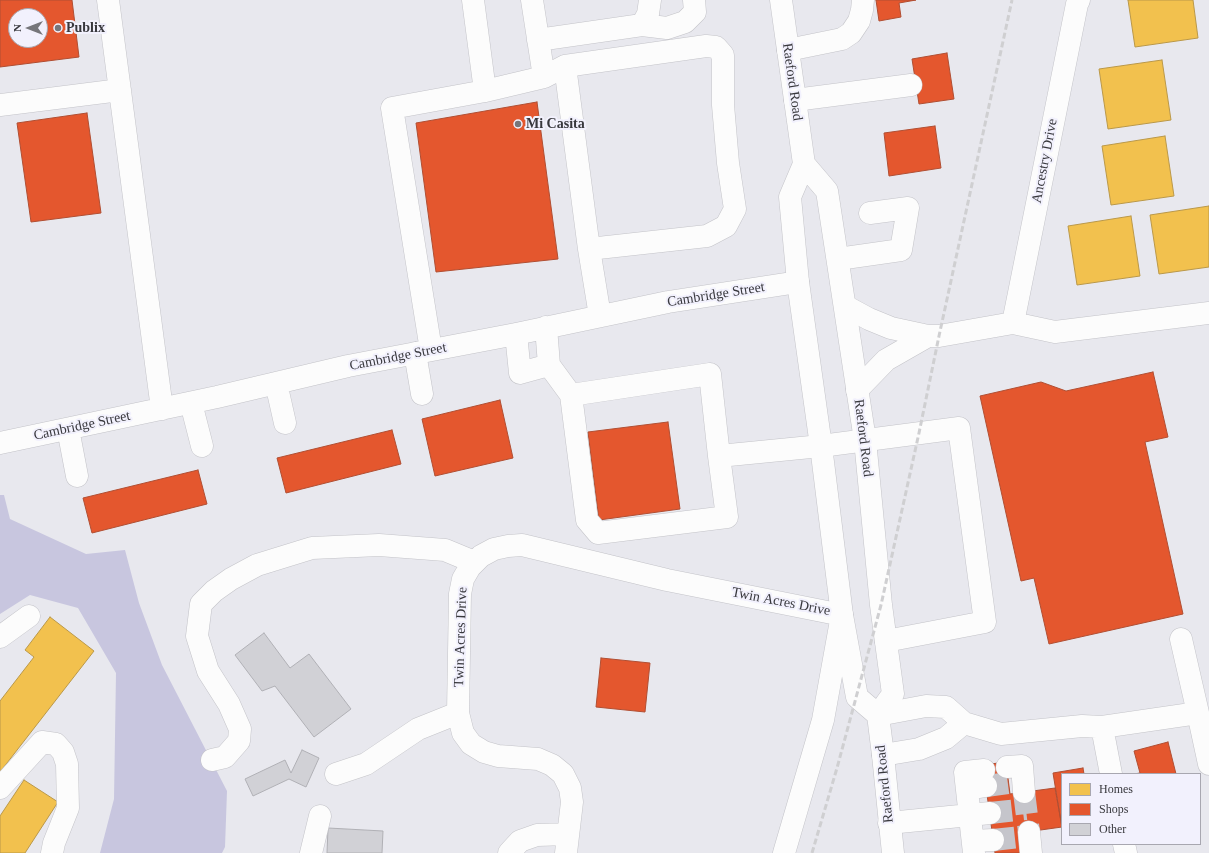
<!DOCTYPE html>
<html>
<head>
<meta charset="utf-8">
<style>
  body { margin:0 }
  #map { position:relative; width:1209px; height:853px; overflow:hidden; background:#e8e8ee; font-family:"Times New Roman",serif }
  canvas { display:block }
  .legend { position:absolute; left:1061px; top:773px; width:140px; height:72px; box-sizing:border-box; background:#f2f1fd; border:1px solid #a8a7b0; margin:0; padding:5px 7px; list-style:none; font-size:12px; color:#38383d }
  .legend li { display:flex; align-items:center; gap:8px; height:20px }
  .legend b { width:20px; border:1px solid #a8a7b0 }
  .north { position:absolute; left:8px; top:8px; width:40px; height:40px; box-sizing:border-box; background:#f2f1fd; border:1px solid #a8a7b0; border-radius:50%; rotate:270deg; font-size:11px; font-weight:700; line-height:16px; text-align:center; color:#38383d }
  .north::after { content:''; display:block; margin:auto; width:14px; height:18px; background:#76767b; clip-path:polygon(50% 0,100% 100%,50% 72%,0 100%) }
</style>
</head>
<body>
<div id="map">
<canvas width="1209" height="853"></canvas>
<ul class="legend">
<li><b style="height:11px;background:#f2c14e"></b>Homes</li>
<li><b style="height:11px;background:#e4572e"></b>Shops</li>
<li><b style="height:11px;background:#d1d1d6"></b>Other</li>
</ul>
<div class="north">N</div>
</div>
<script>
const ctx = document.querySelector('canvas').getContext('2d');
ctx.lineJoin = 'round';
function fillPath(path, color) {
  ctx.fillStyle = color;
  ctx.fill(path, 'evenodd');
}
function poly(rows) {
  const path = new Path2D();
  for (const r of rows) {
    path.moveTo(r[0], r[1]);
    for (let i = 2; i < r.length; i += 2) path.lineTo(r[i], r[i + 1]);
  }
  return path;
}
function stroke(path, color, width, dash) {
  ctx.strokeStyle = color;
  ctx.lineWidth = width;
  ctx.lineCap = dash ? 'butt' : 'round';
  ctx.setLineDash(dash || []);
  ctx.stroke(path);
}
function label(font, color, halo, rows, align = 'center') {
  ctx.font = font + ' "Times New Roman",serif';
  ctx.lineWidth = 4;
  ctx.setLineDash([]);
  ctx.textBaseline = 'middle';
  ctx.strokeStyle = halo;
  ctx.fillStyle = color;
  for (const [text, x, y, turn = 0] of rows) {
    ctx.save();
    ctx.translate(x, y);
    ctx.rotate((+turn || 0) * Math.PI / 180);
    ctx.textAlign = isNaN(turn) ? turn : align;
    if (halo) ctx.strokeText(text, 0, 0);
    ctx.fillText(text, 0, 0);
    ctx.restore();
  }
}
fillPath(poly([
  [0,495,4,495,10,519,86,554,125,550,139,603,162,665,227,791,225,847,222,853,100,853,114,799,116,673,78,608,30,595,0,614]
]), '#c8c6df');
const homes = poly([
  [1128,0,1193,0,1198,38,1135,47,1128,0],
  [1162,60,1171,120,1108,129,1099,69,1162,60],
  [1165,136,1174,196,1111,205,1102,146,1165,136],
  [1209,206,1209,267,1159,274,1150,215,1209,206],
  [1131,216,1140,276,1077,285,1068,226,1131,216],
  [50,617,94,651,0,772,0,701,34,657,25,650,50,617],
  [24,780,58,802,25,853,0,853,0,816,24,780]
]);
fillPath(homes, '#f2c14e');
stroke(homes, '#ba9849', 1);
const shops = poly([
  [0,0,72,0,79,57,0,67,0,0],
  [16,16,40,16,40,40,16,40,16,16],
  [876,0,916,0,899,3,901,17,879,21,876,0],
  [947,53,954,99,919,104,912,59,947,53],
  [537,102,558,259,436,272,416,123,537,102],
  [87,113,101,213,31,222,17,123,87,113],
  [935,126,941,168,889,176,884,133,935,126],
  [1153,372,1168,437,1145,442,1183,614,1049,644,1034,578,1021,581,980,396,1041,382,1066,391,1153,372],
  [500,400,513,458,435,476,422,419,500,400],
  [668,422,680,509,599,520,588,432,668,422],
  [392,430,401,464,286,493,277,458,392,430],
  [198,470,207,504,92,533,83,498,198,470],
  [601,658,650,663,645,712,596,707,601,658],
  [1168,742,1176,774,1134,774,1140,773,1134,751,1168,742],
  [1006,762,1010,794,1055,788,1062,827,1019,833,1022,853,995,853,983,765,1006,762],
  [1083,768,1084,774,1062,774,1062,828,1053,773,1083,768]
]);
fillPath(shops, '#e4572e');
stroke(shops, '#b04e32', 1);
const building = poly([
  [264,633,290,668,309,654,351,709,314,737,275,686,262,691,235,655,264,633],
  [302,750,319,758,306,787,289,779,253,796,245,779,285,760,291,773,302,750],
  [328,828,383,831,382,853,327,853,328,828]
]);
fillPath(building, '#d1d1d6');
stroke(building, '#b0b0b5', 1);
stroke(poly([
  [986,786,1009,783],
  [1024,792,1029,832],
  [990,813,1026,809],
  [993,840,1020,837]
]), '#c5c5cb', 22, [22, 11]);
const minor = poly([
  [108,0,162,409],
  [473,0,485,91,544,77],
  [532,0,544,77,565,66,589,249,600,316],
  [1079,0,1077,4,1013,323,1055,332,1209,313],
  [642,25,667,28,685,22,695,12,694,0],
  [538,40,642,25,648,14,650,0],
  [788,50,842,39,851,33,859,21,862,10,863,0],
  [565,66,706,46,716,47,723,55,723,105,728,163,735,209,726,226,707,236,589,249],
  [795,100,911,85],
  [0,105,120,90],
  [838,259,901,250,908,208,870,213],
  [845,306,869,319,891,328,928,336,939,336,1013,323],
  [546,327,549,365,571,395,710,374,719,456,727,517,598,533,587,520,571,395],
  [516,334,520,373,549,365],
  [431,350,392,108,485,91],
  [415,353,422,394],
  [276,383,285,423],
  [857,390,886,360,928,336],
  [191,403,202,446],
  [68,429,77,476],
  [0,443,217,397,348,366,516,334,668,302,798,282],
  [719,456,821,446,959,428,985,622,886,641],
  [0,637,29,616],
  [1181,639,1198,713,1209,764],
  [878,715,926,706,946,707,964,723,1001,734,1082,726,1102,727,1198,713],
  [1102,727,1111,774],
  [883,755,919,749,946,738,964,723],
  [212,760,225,757,239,741,240,729,229,704,208,671,197,636,201,604,214,591,231,579,257,565,312,548,379,545,445,550,474,562],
  [1007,767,1022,766,1024,792],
  [336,774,366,764,418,729,458,713],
  [0,788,42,742,56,744,63,752,67,764,68,808,54,843,52,853],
  [967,789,986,786],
  [889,823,990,813],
  [1029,832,1031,853],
  [973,841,993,840],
  [1124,844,1126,853],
  [311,853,320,816],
  [509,853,520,841,537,835,568,834],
  [566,853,572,802,570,788,563,774,552,765,538,759,498,756,484,752,471,744,463,733,458,713,460,594,463,579,470,567,481,556,494,549,508,546,522,545,667,580,842,615,823,720,784,853],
  [974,853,965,772,984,770]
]);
const major = poly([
  [781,0,804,164,790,197,798,282,821,446,842,615,857,697,878,715,883,755,893,853],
  [804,164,827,191,865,440,881,605,893,694,878,715]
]);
stroke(minor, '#c3c3c8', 23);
stroke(major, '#c3c3c8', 23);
stroke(minor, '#fcfcfc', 22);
stroke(major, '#fcfcfc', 22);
stroke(poly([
  [812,853,837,768,881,605,919,433,939,336,1012,0]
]), '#cfcfd1', 3, [6, 3]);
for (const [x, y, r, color] of [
  [58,28,4,"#76767b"],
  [518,124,4,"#76767b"]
]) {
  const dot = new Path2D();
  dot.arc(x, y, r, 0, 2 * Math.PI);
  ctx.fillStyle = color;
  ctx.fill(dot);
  stroke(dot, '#f2f1fd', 1.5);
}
label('bold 14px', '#38383d', '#f2f1fd', [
  ["Publix",66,28],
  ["Mi Casita",526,124]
], 'left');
label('14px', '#38383d', '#f2f1fd', [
  ["Raeford Road",792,82,82],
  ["Ancestry Drive",1045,161,-79],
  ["Cambridge Street",716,295,-9],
  ["Cambridge Street",398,357,-11],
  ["Cambridge Street",82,426,-12],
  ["Raeford Road",863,438,83],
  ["Twin Acres Drive",781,602,11],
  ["Twin Acres Drive",461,637,-88],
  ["Raeford Road",885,784,-96]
]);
</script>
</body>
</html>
